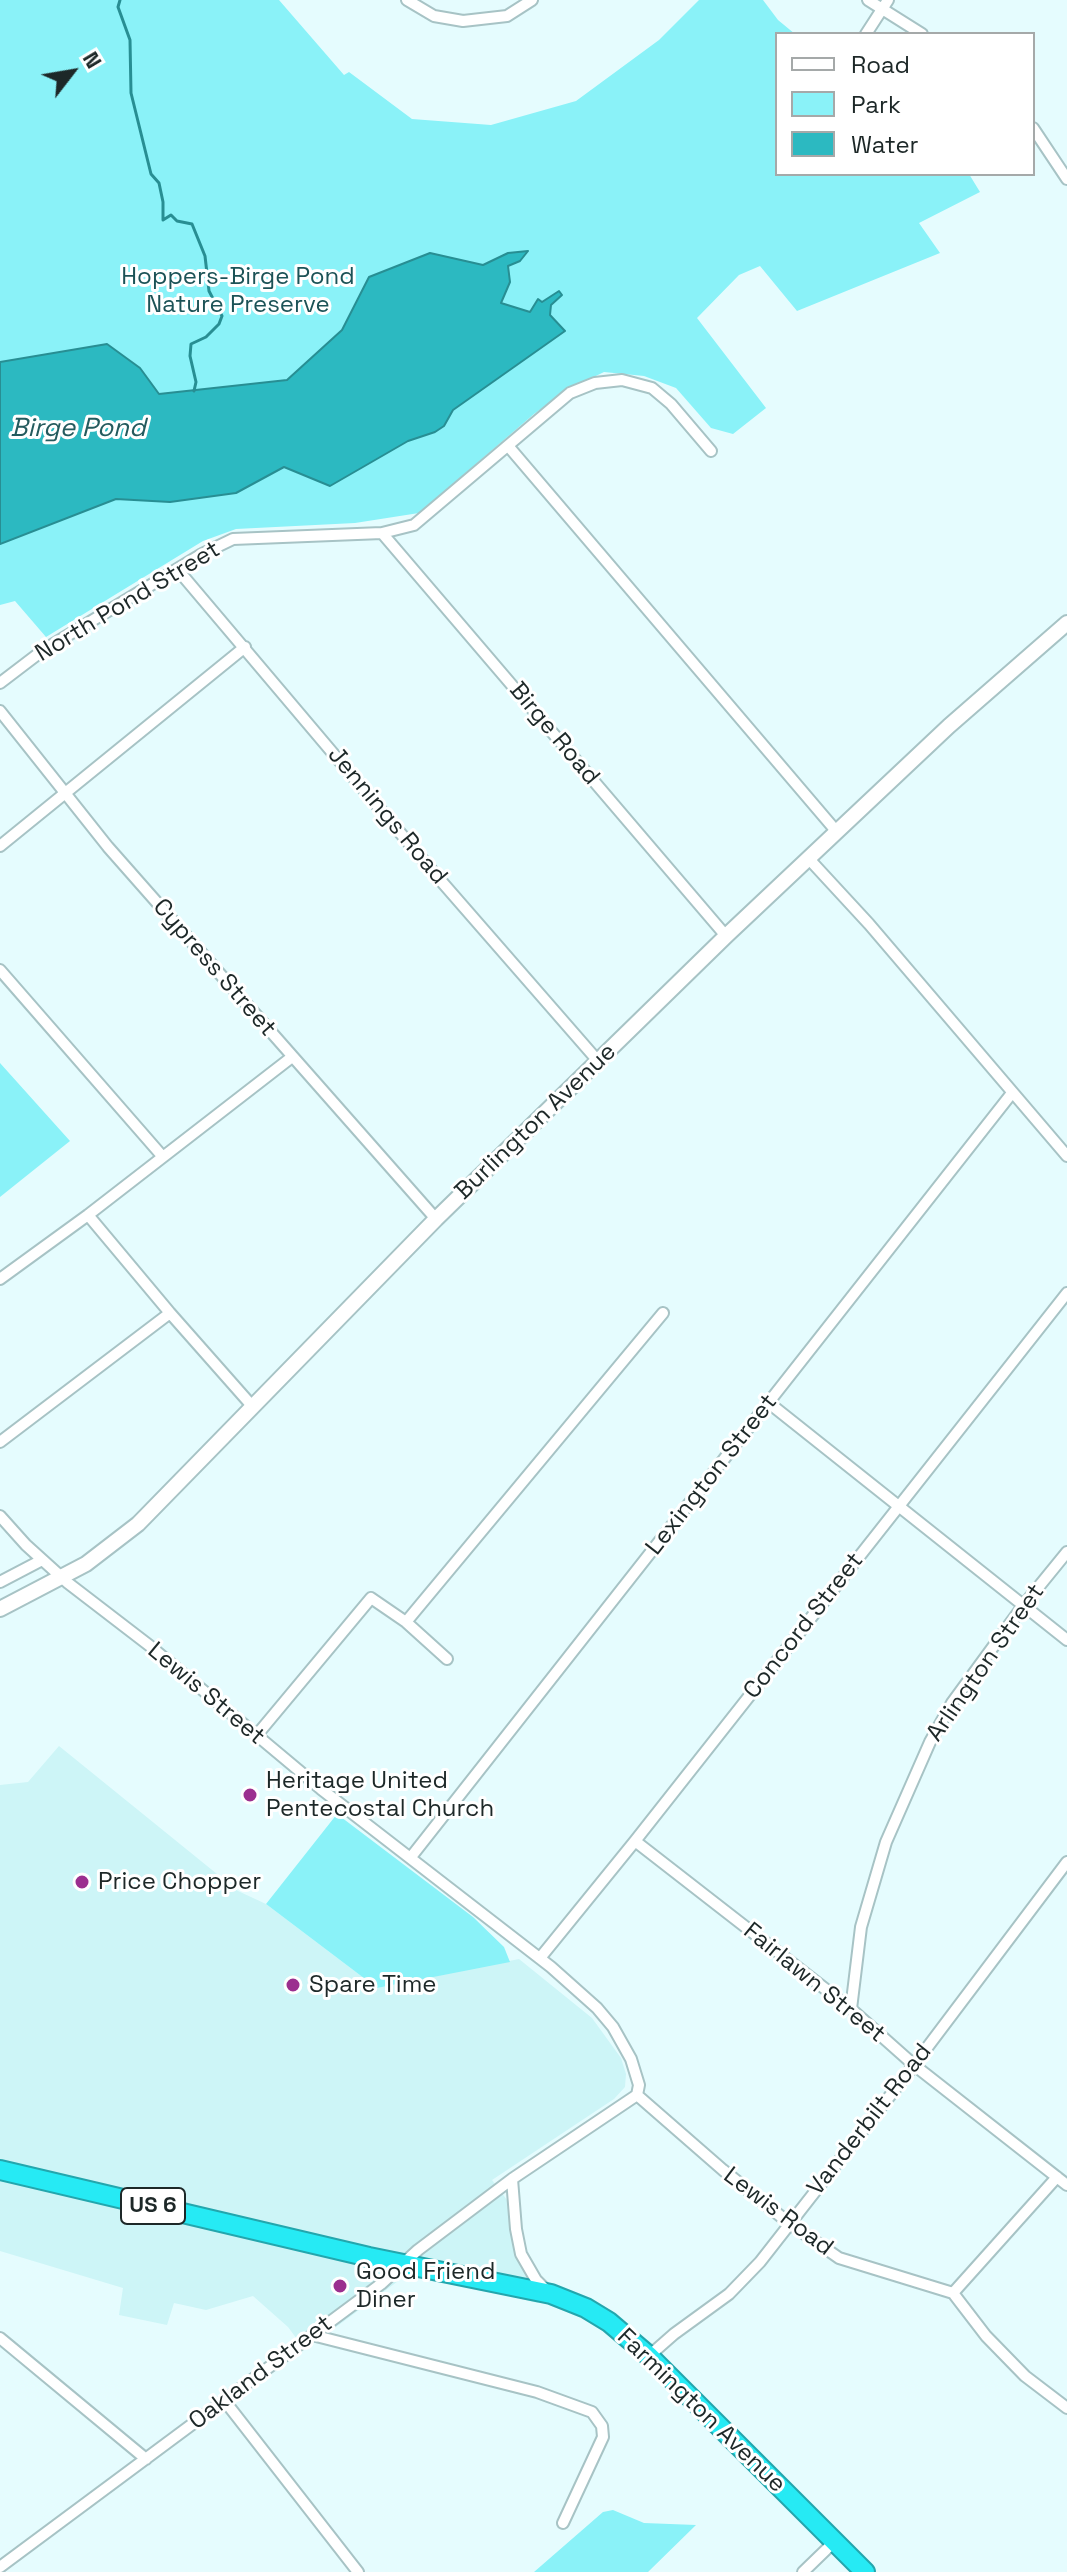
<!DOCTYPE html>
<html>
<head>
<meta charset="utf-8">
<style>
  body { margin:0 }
  #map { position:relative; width:1067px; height:2572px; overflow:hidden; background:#e5fcfe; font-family:"Space Grotesk",sans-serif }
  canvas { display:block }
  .legend { position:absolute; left:775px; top:32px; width:260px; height:144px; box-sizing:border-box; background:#fff; border:2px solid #a5a9a9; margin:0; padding:10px 14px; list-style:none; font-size:24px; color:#1d2828 }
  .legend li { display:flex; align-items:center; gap:16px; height:40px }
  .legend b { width:40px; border:2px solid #a5a9a9 }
  .north { position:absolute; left:32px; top:32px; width:80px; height:80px; -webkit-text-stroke:6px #fff; paint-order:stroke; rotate:59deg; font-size:22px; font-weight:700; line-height:32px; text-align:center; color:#1d2828 }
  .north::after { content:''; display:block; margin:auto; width:28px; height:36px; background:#1d2828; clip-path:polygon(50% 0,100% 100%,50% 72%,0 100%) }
</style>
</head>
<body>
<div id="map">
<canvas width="1067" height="2572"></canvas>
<ul class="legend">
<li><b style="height:10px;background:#fff"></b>Road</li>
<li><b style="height:22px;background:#8af2f8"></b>Park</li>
<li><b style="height:22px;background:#2cb9c1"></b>Water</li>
</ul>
<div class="north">N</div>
</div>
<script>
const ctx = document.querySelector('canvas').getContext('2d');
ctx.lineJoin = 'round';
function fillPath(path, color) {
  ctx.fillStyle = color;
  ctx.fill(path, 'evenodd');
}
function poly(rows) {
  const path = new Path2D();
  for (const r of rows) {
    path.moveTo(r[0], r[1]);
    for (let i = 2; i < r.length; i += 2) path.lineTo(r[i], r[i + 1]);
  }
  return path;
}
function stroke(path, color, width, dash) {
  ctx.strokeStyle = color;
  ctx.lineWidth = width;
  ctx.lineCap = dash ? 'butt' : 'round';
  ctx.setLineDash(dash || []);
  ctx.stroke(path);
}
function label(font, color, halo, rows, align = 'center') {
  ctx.font = font + ' "Space Grotesk",sans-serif';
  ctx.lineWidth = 6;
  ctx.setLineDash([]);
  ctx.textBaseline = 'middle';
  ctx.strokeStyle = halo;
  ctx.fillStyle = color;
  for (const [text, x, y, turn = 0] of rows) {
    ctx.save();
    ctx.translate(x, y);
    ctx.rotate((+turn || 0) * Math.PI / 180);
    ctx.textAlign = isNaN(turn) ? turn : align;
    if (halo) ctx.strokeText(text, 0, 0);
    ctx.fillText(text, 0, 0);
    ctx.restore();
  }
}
fillPath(poly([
  [59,1746,238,1891,266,1904,377,1988,519,1959,592,2018,621,2058,626,2074,625,2087,614,2099,492,2180,507,2200,513,2246,538,2303,409,2273,305,2350,288,2327,253,2296,206,2310,174,2303,167,2325,119,2315,123,2288,0,2251,0,1785,28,1782]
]), '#cdf5f7');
fillPath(poly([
  [0,0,279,0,344,75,349,72,412,119,491,125,576,101,659,40,699,0,763,0,778,20,795,34,777,34,777,174,969,174,980,192,919,223,940,253,797,311,760,266,739,275,697,318,766,408,733,434,711,428,676,388,644,376,604,372,567,390,534,414,419,513,355,523,236,529,203,541,46,637,15,601,0,605],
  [0,1063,70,1141,0,1197],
  [337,1814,473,1917,504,1947,510,1962,377,1988,266,1904],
  [613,2510,644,2523,696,2525,648,2572,534,2572,603,2512]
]), '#8af2f8');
const water = poly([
  [528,251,520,261,508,266,510,282,501,303,530,312,538,299,542,302,559,291,562,295,551,305,550,315,565,331,453,410,444,426,435,432,408,441,330,486,284,467,236,493,170,502,116,499,0,544,0,362,107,344,140,368,159,394,287,380,342,330,369,277,430,253,483,265,508,253,528,251]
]);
fillPath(water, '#2cb9c1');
stroke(water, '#288e93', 2);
stroke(poly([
  [120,0,118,7,130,40,131,93,151,174,159,183,163,202,163,220,171,215,177,221,192,224,205,256,209,291,222,316,219,324,206,337,191,344,190,356,196,382,194,391]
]), '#288e93', 3);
const street = poly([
  [407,0,434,16,463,21,507,16,532,0],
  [868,0,922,34],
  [866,34,888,0],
  [1033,128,1067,179],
  [509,447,837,832],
  [382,533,726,936],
  [178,570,435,874,598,1061],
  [0,683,42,651,202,554,233,539,382,533,414,525,570,393,595,383,622,380,652,388,671,404,711,451],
  [0,711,108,847,436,1219],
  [0,846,245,647],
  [809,859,869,924,1067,1156],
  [0,970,163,1157],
  [88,1215,170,1313,253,1407],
  [0,1279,88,1215,292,1057],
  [769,1403,1067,1640],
  [0,1442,170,1313],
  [0,1516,26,1545,68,1583,150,1646,321,1789,551,1967,597,2008,613,2027,631,2059,639,2085,637,2095],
  [0,1582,42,1560],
  [406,1622,663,1313],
  [256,1736,371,1598,406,1622,447,1659],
  [635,1841,851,2009,914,2065,1067,2185],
  [411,1857,1012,1093],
  [540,1958,635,1841,1067,1293],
  [851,2009,861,1927,886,1842,930,1742,952,1703,1023,1606,1067,1552],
  [637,2095,723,2170,789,2223,839,2258,953,2293,986,2336,1025,2376,1067,2408],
  [512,2179,516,2229,521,2254,536,2280,546,2290],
  [953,2293,1057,2177],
  [312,2335,537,2392,592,2412,602,2426,603,2437,563,2523],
  [0,2338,146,2459],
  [649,2356,674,2334,729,2294,760,2262,914,2065,1067,1862],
  [224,2400,358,2572],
  [0,2567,381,2284,418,2250,512,2179,637,2095],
  [803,2572,833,2543]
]);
const secondary = poly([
  [0,1609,86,1564,138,1524,436,1219,726,936,949,726,1067,623]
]);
const highway = poly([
  [0,2170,369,2257,551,2294,586,2308,609,2322,649,2356,865,2572]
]);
stroke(street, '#a7c3c5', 14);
stroke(secondary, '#a7c3c5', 18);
stroke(highway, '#23a6ad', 22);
stroke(street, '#fff', 10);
stroke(secondary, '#fff', 14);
stroke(highway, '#26eaf4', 18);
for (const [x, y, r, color] of [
  [250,1795,8,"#9b2f8f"],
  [82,1882,8,"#9b2f8f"],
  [293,1985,8,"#9b2f8f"],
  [340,2286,8,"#9b2f8f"]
]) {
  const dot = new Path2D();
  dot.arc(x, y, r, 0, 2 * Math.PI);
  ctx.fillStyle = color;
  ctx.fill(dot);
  stroke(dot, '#fff', 3);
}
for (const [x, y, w] of [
  [153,2206,64]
]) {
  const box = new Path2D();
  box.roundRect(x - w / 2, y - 18, w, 36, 6);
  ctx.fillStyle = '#fff';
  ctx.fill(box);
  stroke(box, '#1d2828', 2);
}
label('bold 22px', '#1d2828', null, [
  ["US 6",153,2206]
]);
label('24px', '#1c5357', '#fff', [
  ["Hoppers-Birge Pond",238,277],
  ["Nature Preserve",238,305]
]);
label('24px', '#1d2828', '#fff', [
  ["North Pond Street",128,602,-31],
  ["Birge Road",554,734,50],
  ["Jennings Road",387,816,50],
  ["Cypress Street",214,968,49],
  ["Burlington Avenue",536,1122,-44],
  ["Lexington Street",712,1475,-52],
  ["Concord Street",804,1626,-52],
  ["Arlington Street",986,1663,-55],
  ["Lewis Street",206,1694,40],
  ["Fairlawn Street",814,1983,39],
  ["Vanderbilt Road",870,2120,-52],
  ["Lewis Road",778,2212,37],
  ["Oakland Street",261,2373,-37],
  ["Farmington Avenue",701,2411,44]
]);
label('24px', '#1d2828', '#fff', [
  ["Heritage United",266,1781],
  ["Pentecostal Church",266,1809],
  ["Price Chopper",98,1882],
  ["Spare Time",309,1985],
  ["Good Friend",356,2272],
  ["Diner",356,2300]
], 'left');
label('italic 26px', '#245b5e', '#fff', [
  ["Birge Pond",78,429]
]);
</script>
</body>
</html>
